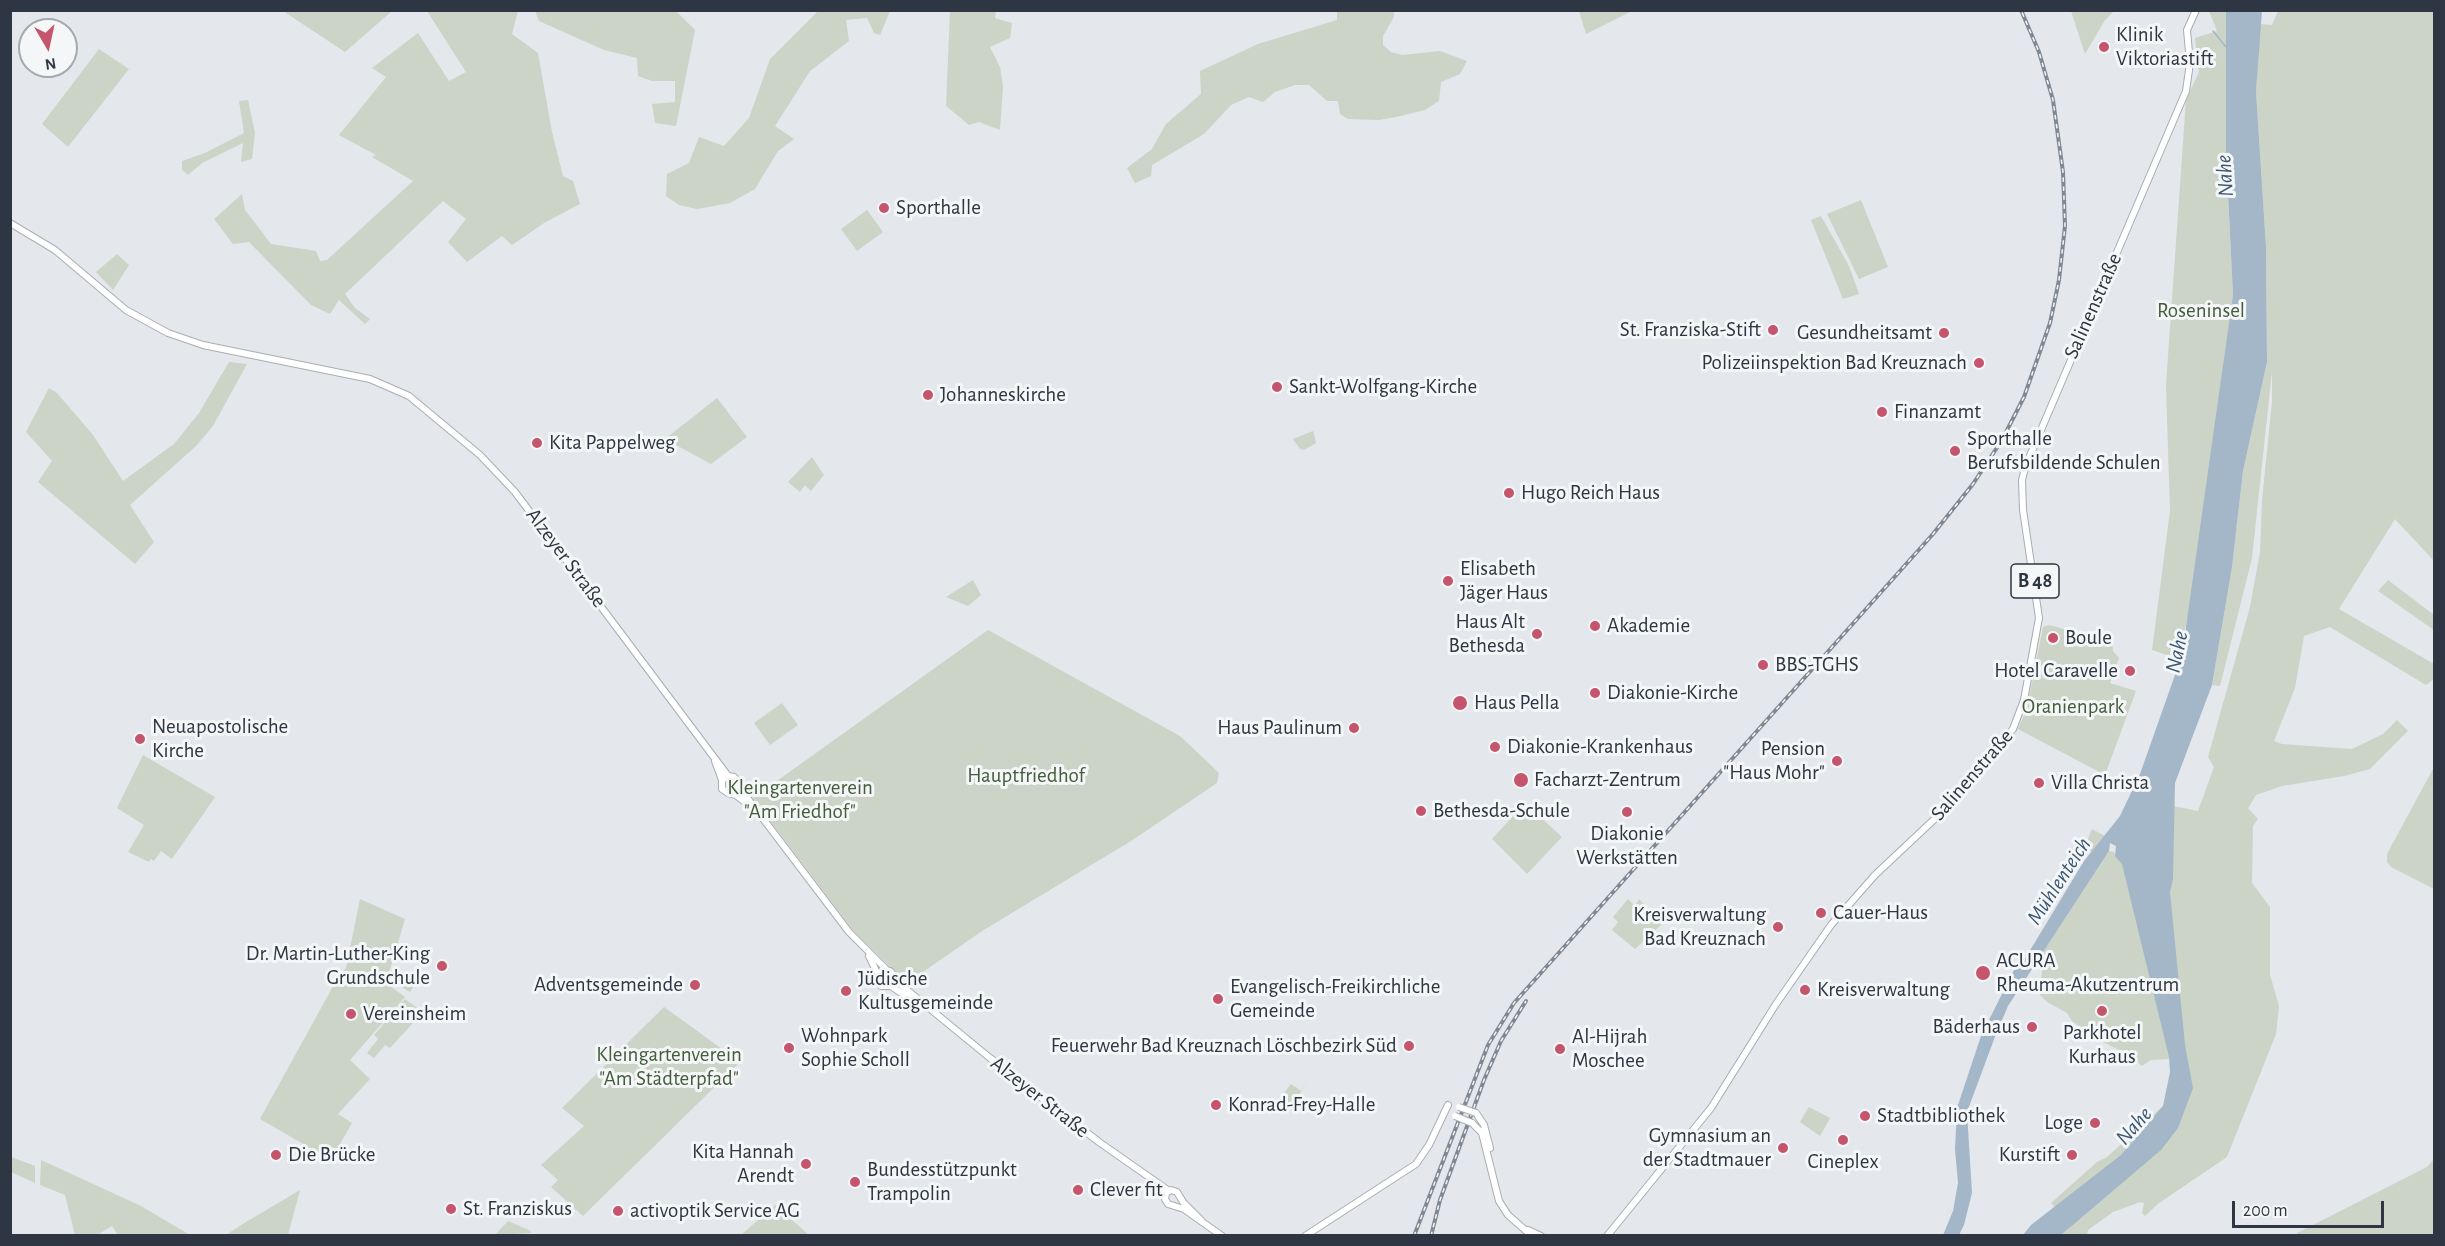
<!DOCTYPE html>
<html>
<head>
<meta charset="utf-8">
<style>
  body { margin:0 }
  #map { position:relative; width:2445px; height:1246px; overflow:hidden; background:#e4e7eb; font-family:"Alegreya Sans",sans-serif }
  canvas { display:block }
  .frame { position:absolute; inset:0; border:12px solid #2d3642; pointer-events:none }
  .north { position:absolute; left:18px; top:18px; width:60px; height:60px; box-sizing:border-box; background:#f4f6f8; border:2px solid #a4a9af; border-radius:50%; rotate:171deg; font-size:16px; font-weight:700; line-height:24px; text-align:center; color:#2d3642 }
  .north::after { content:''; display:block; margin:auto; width:21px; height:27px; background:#c4556d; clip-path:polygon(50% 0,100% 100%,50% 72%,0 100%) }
  .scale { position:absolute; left:2232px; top:1201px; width:152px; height:27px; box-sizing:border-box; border:3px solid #2d3642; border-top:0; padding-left:8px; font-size:18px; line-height:21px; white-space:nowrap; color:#2d3642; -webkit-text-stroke:4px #f4f6f8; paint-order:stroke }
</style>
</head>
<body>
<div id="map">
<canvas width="2445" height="1246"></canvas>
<div class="frame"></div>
<div class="north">N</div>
<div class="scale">200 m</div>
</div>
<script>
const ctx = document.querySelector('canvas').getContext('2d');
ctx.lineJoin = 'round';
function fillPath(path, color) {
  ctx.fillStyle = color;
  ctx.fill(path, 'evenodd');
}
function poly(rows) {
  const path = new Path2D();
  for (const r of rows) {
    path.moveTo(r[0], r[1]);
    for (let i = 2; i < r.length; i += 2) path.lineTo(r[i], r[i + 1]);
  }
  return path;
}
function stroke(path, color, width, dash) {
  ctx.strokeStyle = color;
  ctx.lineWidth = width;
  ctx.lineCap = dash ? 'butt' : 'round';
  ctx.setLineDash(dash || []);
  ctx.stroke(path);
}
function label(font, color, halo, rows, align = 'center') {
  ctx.font = font + ' "Alegreya Sans",sans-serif';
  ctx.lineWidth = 6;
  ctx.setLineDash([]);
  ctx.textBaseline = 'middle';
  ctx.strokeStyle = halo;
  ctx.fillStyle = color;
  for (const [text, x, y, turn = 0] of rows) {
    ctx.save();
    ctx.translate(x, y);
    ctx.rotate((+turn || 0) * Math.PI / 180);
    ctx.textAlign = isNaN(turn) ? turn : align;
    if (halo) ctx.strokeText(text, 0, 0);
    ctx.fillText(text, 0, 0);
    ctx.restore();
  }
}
fillPath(poly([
  [287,10,392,10,392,11,345,52,286,13],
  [427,11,518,11,512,34,538,53,552,132,563,176,573,181,580,204,544,223,512,245,502,236,467,262,448,242,466,219,443,201,345,294,355,308,370,319,365,324,339,300,330,314,311,305,249,242,233,244,214,219,242,194,245,210,271,244,316,251,320,261,327,260,413,181,372,157,376,155,339,135,386,77,372,68,418,33,449,81,466,72],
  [535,11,676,11,695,30,676,126,655,123,652,104,675,102,675,81,652,81,638,76,637,58,604,50,539,21],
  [818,11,890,11,880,35,874,33,867,18,846,20,849,41,810,71,775,126,794,139,778,151,755,189,730,203,697,209,679,205,666,196,667,174,689,163,699,137,724,146,749,118,770,59],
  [950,11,996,11,995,18,1012,23,1010,38,990,47,1000,67,1003,87,1000,130,979,122,969,125,946,106],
  [1337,11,1394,11,1394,17,1383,36,1383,45,1391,52,1402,55,1440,51,1467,61,1460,74,1441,82,1439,101,1425,110,1396,117,1379,120,1348,119,1340,114,1338,101,1327,101,1309,85,1295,85,1275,92,1263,102,1249,97,1231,105,1204,134,1152,165,1151,176,1135,183,1127,168,1152,149,1166,124,1201,94,1200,71,1258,44,1337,20],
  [1579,11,1579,10,1632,11,1586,34],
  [2071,11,2114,11,2105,20,2085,54],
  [2209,11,2226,11,2226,152,2233,295,2193,589,2179,659,2152,650,2170,511,2166,385,2186,100,2199,72,2195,38,2217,31],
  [2278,11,2434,11,2434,561,2395,519,2339,609,2434,664,2434,679,2426,685,2330,627,2304,636,2295,688,2274,741,2282,744,2352,749,2383,734,2397,720,2408,731,2370,769,2344,776,2282,786,2256,795,2248,808,2258,819,2253,826,2252,883,2270,907,2270,975,2279,1006,2276,1034,2227,1157,2159,1203,2145,1216,2142,1213,2144,1203,2140,1202,2113,1212,2088,1230,2087,1235,2061,1235,2071,1227,2051,1203,2097,1162,2107,1157,2163,1106,2172,1076,2170,1059,2151,1060,2142,1066,2129,1055,2095,1038,2072,1021,2067,1013,2047,1002,2040,995,2042,968,2038,960,2109,851,2114,852,2115,856,2173,806,2198,811,2214,767,2208,757,2250,607,2260,552,2262,500,2272,402,2272,371,2252,558,2220,686,2212,685,2232,567,2243,471,2267,362,2266,247,2256,91,2259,24,2272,25],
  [99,49,129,69,68,147,42,124],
  [248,100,255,133,252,159,241,162,243,143,202,163,188,175,182,170,182,161,205,153,244,133,239,101],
  [1861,200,1888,267,1859,279,1827,214],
  [867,210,883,232,857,251,841,229],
  [1821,216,1849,266,1859,294,1843,299,1811,220],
  [117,254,129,265,113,290,96,272],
  [229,362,247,364,213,426,196,446,130,505,154,542,135,564,38,482,52,461,26,432,49,388,57,393,93,435,123,481,174,444,199,413],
  [717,398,747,437,711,464,665,439],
  [1313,431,1316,443,1304,450,1300,449,1293,439],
  [812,457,824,475,811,491,805,485,800,492,788,482],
  [973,580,981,595,968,606,946,597],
  [2388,580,2434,615,2434,630,2378,591],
  [2049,625,2112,642,2113,651,2119,658,2110,683,2136,691,2105,775,2018,729,2027,708,2043,627],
  [988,630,1180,736,1219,773,1217,783,1131,841,982,931,907,983,853,930,753,798],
  [782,703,798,725,770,745,754,723],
  [143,755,215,797,172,859,161,851,154,861,151,859,149,862,128,852,144,825,117,808],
  [2434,767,2434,889,2391,867,2387,862,2387,854],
  [1525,803,1562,837,1527,874,1492,839],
  [2092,829,2105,836,2092,852,2084,848],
  [360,899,405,919,386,983,405,997,350,1060,370,1079,338,1114,352,1123,331,1160,260,1119,337,979,346,968],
  [1628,899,1635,906,1639,899,1662,924,1635,949,1612,930,1618,922,1613,917],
  [400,971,417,981,410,992,393,982],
  [405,999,423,1012,390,1048,385,1045,374,1058,367,1053,378,1039,374,1035],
  [664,1007,740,1062,583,1216,551,1187,558,1180,541,1165,584,1126,562,1108],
  [1307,1082,1290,1110,1278,1101,1291,1084,1301,1091],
  [1809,1107,1830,1118,1820,1136,1800,1122],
  [11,1157,35,1166,35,1183,11,1172],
  [2434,1159,2434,1235,2298,1235,2297,1233,2427,1167],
  [41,1160,141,1206,190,1235,118,1235,112,1226,97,1235,75,1235,65,1195,40,1185],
  [300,1190,288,1235,226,1235,241,1225],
  [775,1205,809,1235,741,1235],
  [508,1221,531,1231,531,1233,495,1235]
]), '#cbd4c6');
fillPath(poly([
  [2226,11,2262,11,2256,91,2266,247,2267,362,2243,471,2232,567,2212,685,2175,783,2173,879,2170,892,2185,1045,2193,1088,2178,1128,2161,1150,2061,1235,2023,1235,2031,1225,2121,1155,2163,1106,2170,1072,2169,1057,2122,864,2115,856,2116,846,2110,843,2109,851,2008,1006,1996,1034,1967,1112,1972,1193,1964,1225,1959,1235,1943,1235,1953,1211,1958,1183,1955,1149,1957,1108,1981,1036,2017,964,2023,962,2084,861,2120,816,2140,774,2182,655,2233,295,2226,152]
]), '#a3b7c8');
stroke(poly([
  [2213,31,2226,47]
]), '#a3b7c8', 1.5);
const secondary = poly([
  [10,223,55,250,126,310,168,333,203,345,370,379,409,396,480,455,515,492,728,776],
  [715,761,722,780],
  [739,787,849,932,887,970],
  [732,793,738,789,739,782,734,777,728,776,722,780,722,789,728,793,736,795,749,805],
  [869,956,878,975],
  [894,975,901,985,990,1058,1099,1142,1169,1191],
  [891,986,894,975,890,971,882,971,878,977,881,986,891,986,919,1005],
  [1476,1113,1484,1125,1490,1148],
  [1472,1123,1482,1133,1499,1201,1508,1215,1532,1236],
  [1151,1182,1165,1196],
  [1201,1220,1183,1202,1177,1192,1171,1190,1166,1193,1165,1199,1168,1204,1184,1209,1222,1236],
  [1528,1230,1541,1236],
  [1305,1236,1416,1164,1429,1145,1448,1105]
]);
const primary = poly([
  [1607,1236,1711,1108,1776,1004,1831,925,1875,875,1958,797,2013,729,2024,700,2039,618,2023,510,2022,480,2026,465,2186,91,2190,63,2187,30,2196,10]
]);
stroke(secondary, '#a9aeb5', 8);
stroke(primary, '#a5acb6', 8);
stroke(secondary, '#fff', 6);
stroke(primary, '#fff', 6);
const rail = poly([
  [1414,1236,1488,1045,1514,1003,1933,534,1973,484,2002,440,2024,397,2050,323,2059,280,2065,226,2063,172,2053,100,2039,52,2021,10],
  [1431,1236,1440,1200,1484,1080,1501,1041,1526,1001]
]);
stroke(rail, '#7f8893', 4);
stroke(rail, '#f4f6f8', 1.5, [4.5]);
const secondaryBridge = poly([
  [1459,1107,1476,1113],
  [1455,1116,1472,1123]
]);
stroke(secondaryBridge, '#a9aeb5', 8, []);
stroke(secondaryBridge, '#fff', 6);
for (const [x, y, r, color] of [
  [2104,47,6,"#c4556d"],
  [884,208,6,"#c4556d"],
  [1773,330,6,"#c4556d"],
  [1944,333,6,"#c4556d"],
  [1979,363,6,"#c4556d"],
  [1277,387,6,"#c4556d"],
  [928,395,6,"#c4556d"],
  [1882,412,6,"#c4556d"],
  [537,443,6,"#c4556d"],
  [1955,451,6,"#c4556d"],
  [1509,493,6,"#c4556d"],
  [1448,581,6,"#c4556d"],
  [1595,626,6,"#c4556d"],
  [1537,634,6,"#c4556d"],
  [2053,638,6,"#c4556d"],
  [1763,665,6,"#c4556d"],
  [2130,671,6,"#c4556d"],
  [1595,693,6,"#c4556d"],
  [1460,703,8,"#c4556d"],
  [1354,728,6,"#c4556d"],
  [140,739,6,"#c4556d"],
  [1495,747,6,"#c4556d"],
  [1837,761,6,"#c4556d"],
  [1521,780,8,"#c4556d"],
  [2039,783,6,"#c4556d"],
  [1421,811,6,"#c4556d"],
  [1627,812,6,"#c4556d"],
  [1821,913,6,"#c4556d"],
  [1778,927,6,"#c4556d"],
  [442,966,6,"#c4556d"],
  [1983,973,8,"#c4556d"],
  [695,985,6,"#c4556d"],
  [1805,990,6,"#c4556d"],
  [846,991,6,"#c4556d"],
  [1218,999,6,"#c4556d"],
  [2102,1011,6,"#c4556d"],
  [351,1014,6,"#c4556d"],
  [2032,1027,6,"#c4556d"],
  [1409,1046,6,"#c4556d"],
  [789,1048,6,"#c4556d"],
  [1560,1049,6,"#c4556d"],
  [1216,1105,6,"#c4556d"],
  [1865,1116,6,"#c4556d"],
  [2095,1123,6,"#c4556d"],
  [1843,1140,6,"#c4556d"],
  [1783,1148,6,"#c4556d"],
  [276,1155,6,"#c4556d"],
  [2072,1155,6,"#c4556d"],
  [806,1164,6,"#c4556d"],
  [855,1182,6,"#c4556d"],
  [1078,1190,6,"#c4556d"],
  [451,1209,6,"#c4556d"],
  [618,1211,6,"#c4556d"]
]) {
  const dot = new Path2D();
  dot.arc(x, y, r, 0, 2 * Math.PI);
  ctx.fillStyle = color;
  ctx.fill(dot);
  stroke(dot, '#f4f6f8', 2);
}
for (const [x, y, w] of [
  [2035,581,48]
]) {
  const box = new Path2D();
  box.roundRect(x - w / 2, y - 17, w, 34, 4.5);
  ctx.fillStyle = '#f4f6f8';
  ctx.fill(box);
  stroke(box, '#2d3642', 1.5);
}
label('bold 20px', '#2d3642', null, [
  ["B 48",2035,581]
]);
label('21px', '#2d3642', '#f4f6f8', [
  ["Klinik",2116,35],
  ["Viktoriastift",2116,59],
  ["Sporthalle",896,208],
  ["St. Franziska-Stift",1761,330,"right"],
  ["Gesundheitsamt",1932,333,"right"],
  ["Polizeiinspektion Bad Kreuznach",1967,363,"right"],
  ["Sankt-Wolfgang-Kirche",1289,387],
  ["Johanneskirche",940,395],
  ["Finanzamt",1894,412],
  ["Sporthalle",1967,439],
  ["Berufsbildende Schulen",1967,463],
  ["Kita Pappelweg",549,443],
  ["Hugo Reich Haus",1521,493],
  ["Elisabeth",1460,569],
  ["Jäger Haus",1460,593],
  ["Haus Alt",1525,622,"right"],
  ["Bethesda",1525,646,"right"],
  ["Akademie",1607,626],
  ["Boule",2065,638],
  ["BBS-TGHS",1775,665],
  ["Hotel Caravelle",2118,671,"right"],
  ["Diakonie-Kirche",1607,693],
  ["Haus Pella",1474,703],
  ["Neuapostolische",152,727],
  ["Kirche",152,751],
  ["Haus Paulinum",1342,728,"right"],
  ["Diakonie-Krankenhaus",1507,747],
  ["Pension",1825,749,"right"],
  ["\"Haus Mohr\"",1825,773,"right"],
  ["Facharzt-Zentrum",1534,780],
  ["Villa Christa",2051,783],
  ["Bethesda-Schule",1433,811],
  ["Diakonie",1627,834,"center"],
  ["Werkstätten",1627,858,"center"],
  ["Cauer-Haus",1833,913],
  ["Kreisverwaltung",1766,915,"right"],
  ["Bad Kreuznach",1766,939,"right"],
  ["Dr. Martin-Luther-King",430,954,"right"],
  ["Grundschule",430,978,"right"],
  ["ACURA",1996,961],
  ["Rheuma-Akutzentrum",1996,985],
  ["Jüdische",858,979],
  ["Kultusgemeinde",858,1003],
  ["Adventsgemeinde",683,985,"right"],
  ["Evangelisch-Freikirchliche",1230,987],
  ["Gemeinde",1230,1011],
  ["Kreisverwaltung",1817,990],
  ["Vereinsheim",363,1014],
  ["Bäderhaus",2020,1027,"right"],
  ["Parkhotel",2102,1033,"center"],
  ["Kurhaus",2102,1057,"center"],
  ["Wohnpark",801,1036],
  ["Sophie Scholl",801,1060],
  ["Al-Hijrah",1572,1037],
  ["Moschee",1572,1061],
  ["Feuerwehr Bad Kreuznach Löschbezirk Süd",1397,1046,"right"],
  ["Konrad-Frey-Halle",1228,1105],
  ["Stadtbibliothek",1877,1116],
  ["Loge",2083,1123,"right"],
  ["Gymnasium an",1771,1136,"right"],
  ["der Stadtmauer",1771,1160,"right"],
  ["Kita Hannah",794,1152,"right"],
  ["Arendt",794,1176,"right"],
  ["Die Brücke",288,1155],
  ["Kurstift",2060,1155,"right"],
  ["Cineplex",1843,1162,"center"],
  ["Bundesstützpunkt",867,1170],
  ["Trampolin",867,1194],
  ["Clever fit",1090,1190],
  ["St. Franziskus",463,1209],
  ["activoptik Service AG",630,1211]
], 'left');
label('21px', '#2d3642', '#f4f6f8', [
  ["Salinenstraße",2093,306,-66],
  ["Alzeyer Straße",566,558,53],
  ["Salinenstraße",1972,775,-49],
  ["Alzeyer Straße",1040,1097,38]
]);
label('21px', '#445d3b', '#f4f6f8', [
  ["Roseninsel",2201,311],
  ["Oranienpark",2073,707],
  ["Hauptfriedhof",1026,776],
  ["Kleingartenverein",800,788],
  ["\"Am Friedhof\"",800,812],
  ["Kleingartenverein",669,1055],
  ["\"Am Städterpfad\"",669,1079]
]);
label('italic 22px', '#3a5773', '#f4f6f8', [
  ["Nahe",2225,176,-94],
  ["Nahe",2177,652,-78],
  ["Mühlenteich",2059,881,-57],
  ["Nahe",2134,1126,-49]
]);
</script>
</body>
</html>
